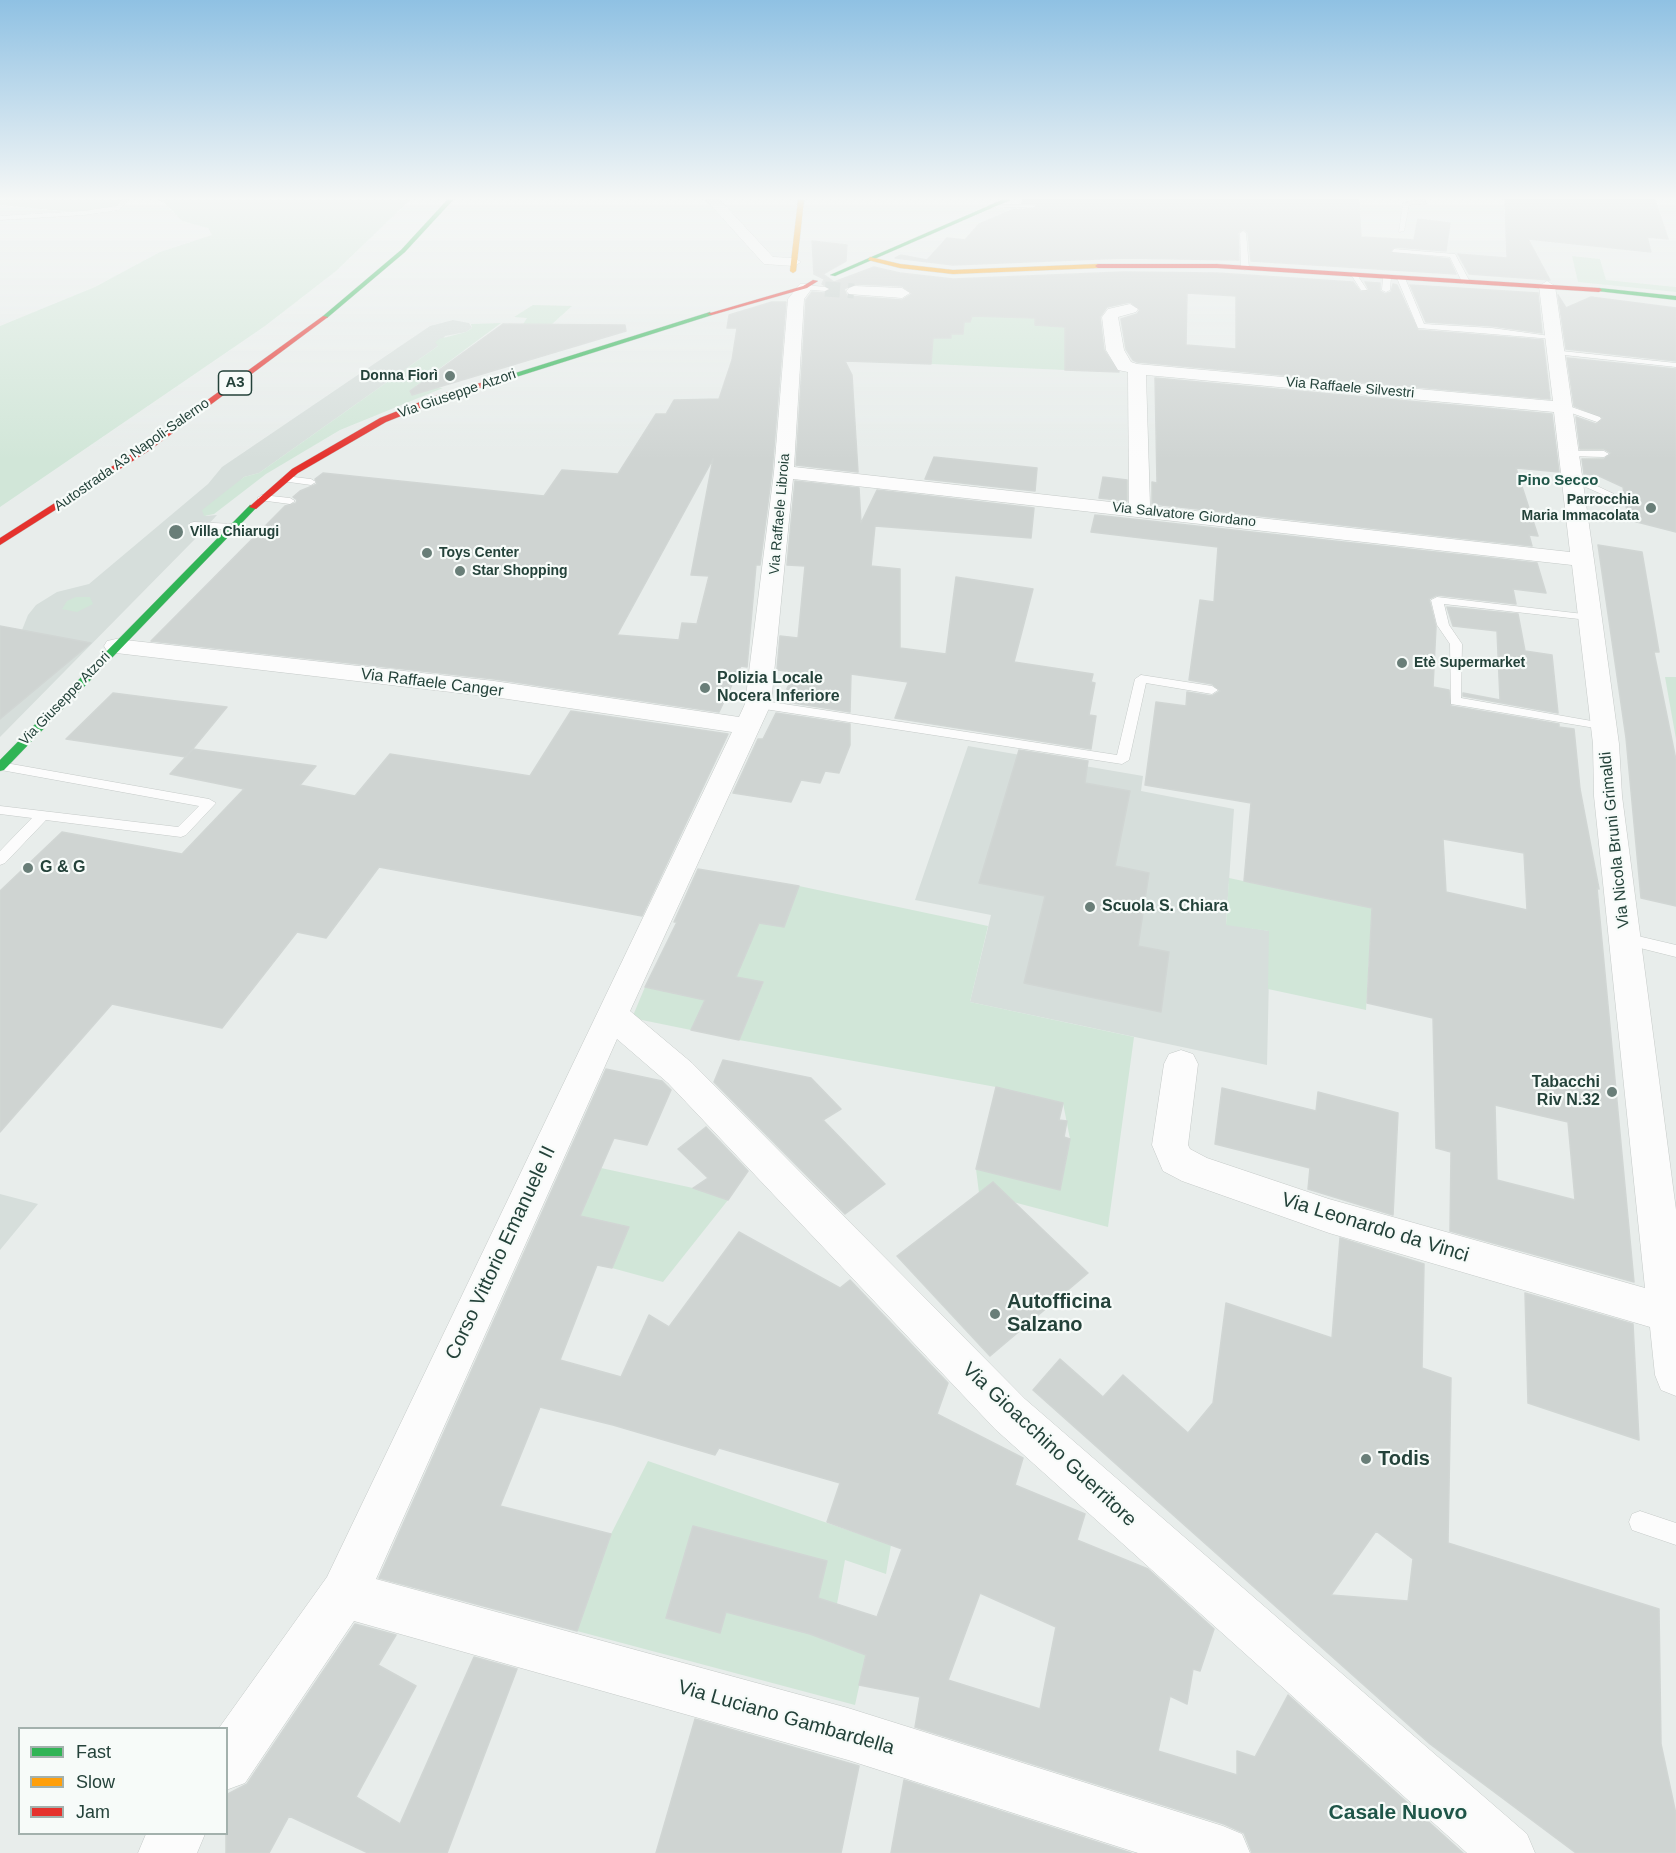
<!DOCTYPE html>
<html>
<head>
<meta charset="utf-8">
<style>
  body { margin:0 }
  #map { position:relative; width:1676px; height:1853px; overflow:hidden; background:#e8edeb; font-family:Helvetica,sans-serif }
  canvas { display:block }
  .legend { position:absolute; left:18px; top:1727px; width:210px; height:108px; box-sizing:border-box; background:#f7fbf9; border:2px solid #a3b1ad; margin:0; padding:8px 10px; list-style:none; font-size:18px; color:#24423a }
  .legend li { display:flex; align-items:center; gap:12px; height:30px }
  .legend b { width:30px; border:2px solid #a3b1ad }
</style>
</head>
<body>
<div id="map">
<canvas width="1676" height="1853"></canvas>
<ul class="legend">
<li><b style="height:8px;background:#30b455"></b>Fast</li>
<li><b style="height:8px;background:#ff9f0a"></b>Slow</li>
<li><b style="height:8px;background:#e5322d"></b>Jam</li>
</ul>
</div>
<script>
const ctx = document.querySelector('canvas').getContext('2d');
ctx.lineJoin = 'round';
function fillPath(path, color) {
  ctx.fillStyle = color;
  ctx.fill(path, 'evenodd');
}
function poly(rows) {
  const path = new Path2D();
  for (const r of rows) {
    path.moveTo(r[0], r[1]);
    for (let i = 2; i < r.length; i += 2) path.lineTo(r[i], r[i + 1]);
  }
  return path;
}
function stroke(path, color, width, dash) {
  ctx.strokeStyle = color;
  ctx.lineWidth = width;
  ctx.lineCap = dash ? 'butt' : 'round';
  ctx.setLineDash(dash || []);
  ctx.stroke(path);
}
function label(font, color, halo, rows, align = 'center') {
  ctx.font = font + ' Helvetica,sans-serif';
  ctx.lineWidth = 4.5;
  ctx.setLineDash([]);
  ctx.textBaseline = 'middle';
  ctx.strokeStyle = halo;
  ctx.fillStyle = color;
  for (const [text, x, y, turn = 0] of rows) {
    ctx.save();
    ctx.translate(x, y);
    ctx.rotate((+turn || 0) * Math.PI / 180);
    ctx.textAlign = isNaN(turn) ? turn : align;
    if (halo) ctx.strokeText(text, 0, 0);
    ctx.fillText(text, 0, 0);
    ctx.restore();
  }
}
fillPath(poly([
  [453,320,469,323,472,328,466,332,445,336,438,346,259,473,244,477,205,516,217,515,196,538,0,737,0,626,22,630,28,615,36,605,57,592,89,584,208,484,222,467,430,326],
  [968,746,1143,776,1141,791,1234,809,1226,924,1270,931,1267,1065,970,1002,991,915,915,900],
  [0,1194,38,1204,0,1250]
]), '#d6dedb');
fillPath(poly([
  [0,200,128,200,119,208,84,213,0,205],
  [159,200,410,200,336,271,265,326,0,507,0,326,95,287,160,252,212,235,208,228,182,221,164,202],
  [1572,256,1600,259,1606,280,1676,287,1676,292,1578,282],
  [533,305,572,306,551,325,523,324,527,318,514,317],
  [972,316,1035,318,1035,325,1065,327,1065,370,931,364,932,348,925,348,931,338,951,338,951,334,942,321,970,322],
  [501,323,416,386,443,388,340,430,266,474,214,514,204,516,202,510,244,477,259,473,438,346,435,342,439,339,466,332,472,328,471,324],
  [76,597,90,597,93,604,77,612,62,609,67,601],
  [1665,677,1676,677,1676,739],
  [1229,878,1372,908,1366,1010,1268,989,1269,931,1226,925],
  [799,886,988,926,970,1002,1134,1037,1108,1227,979,1193,976,1169,1060,1189,1070,1139,1063,1103,996,1087,739,1040,763,983,736,977,759,923,784,927],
  [645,987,705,1000,691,1030,632,1018],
  [601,1168,693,1188,728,1200,663,1282,612,1268,629,1227,580,1216],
  [648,1461,891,1545,886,1574,845,1560,830,1642,866,1655,855,1705,577,1631,611,1534]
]), '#d1e6d8');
const building = poly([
  [1023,200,1359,200,1361,237,1414,240,1418,219,1450,223,1446,251,1394,247,1390,252,1449,259,1456,274,1251,261,1248,233,1244,229,1238,233,1239,260,1123,258,953,265,895,258,901,255,927,260,947,238,965,240,979,224,1012,210,1038,208,1034,203,1022,203,1023,200],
  [1505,200,1655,200,1668,239,1647,237,1651,252,1528,239,1550,280,1469,274,1458,254,1507,258,1505,200],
  [812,241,847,245,846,261,823,274,834,282,874,267,900,273,953,279,1123,272,1217,273,1353,282,1361,292,1369,290,1365,282,1380,283,1380,291,1385,294,1391,292,1393,284,1397,285,1418,330,1543,340,1550,399,1137,362,1133,360,1126,349,1121,319,1137,314,1140,310,1130,302,1107,307,1100,317,1104,350,1119,372,1065,370,1065,327,1035,325,1035,318,972,316,970,322,964,322,963,334,951,334,951,338,933,338,931,364,845,361,852,375,858,472,796,465,806,300,812,292,825,293,831,290,822,284,824,279,814,274,812,241],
  [854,284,902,286,912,294,902,300,847,296,844,289,854,284],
  [1187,293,1236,296,1236,349,1186,345,1187,293],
  [1410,285,1538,293,1542,333,1492,326,1426,322,1410,285],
  [1558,295,1566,308,1591,297,1676,308,1676,361,1566,349,1558,295],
  [772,302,786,302,772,472,760,565,756,565,747,667,741,666,719,712,494,679,151,641,285,506,296,503,297,500,293,497,300,491,317,484,315,479,323,473,544,496,562,470,618,474,656,414,666,414,674,400,719,399,732,360,737,328,727,328,729,315,772,302],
  [713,459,691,575,709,576,697,624,682,623,679,640,617,635,713,459],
  [503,324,625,325,626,331,412,395,410,391,503,324],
  [1567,358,1676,369,1676,532,1633,521,1626,507,1623,487,1597,475,1584,474,1582,459,1604,459,1611,453,1604,449,1580,449,1576,417,1596,424,1603,418,1574,406,1567,358],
  [1155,378,1552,414,1559,472,1516,468,1538,536,1529,535,1532,546,1152,504,1152,482,1157,483,1155,378],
  [934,457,1037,468,1035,491,925,479,934,457],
  [1103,477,1127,480,1127,501,1099,498,1103,477],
  [795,481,859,488,861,523,877,490,1034,508,1031,538,875,526,871,566,900,569,900,648,946,654,956,577,1033,589,1014,662,1093,674,1091,682,1095,683,1089,715,1096,716,1091,749,895,718,908,682,851,674,850,712,781,701,795,672,777,670,780,636,798,638,805,566,787,565,795,481],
  [1095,515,1537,563,1546,593,1513,589,1516,604,1437,595,1429,599,1436,627,1433,687,1449,690,1451,706,1559,724,1559,727,1574,729,1580,789,1599,889,1597,888,1634,1282,1450,1231,1451,1152,1436,1148,1433,1018,1367,1003,1372,908,1244,881,1251,803,1145,785,1156,702,1186,706,1187,692,1212,696,1220,691,1212,684,1189,680,1200,600,1214,602,1218,547,1091,532,1095,515],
  [1443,839,1524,853,1527,910,1446,892,1443,839],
  [1495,1105,1568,1122,1575,1200,1497,1180,1495,1105],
  [1598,545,1642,552,1659,652,1654,652,1676,760,1676,906,1641,898,1626,738,1598,545],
  [1447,607,1518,614,1525,651,1552,655,1558,713,1463,696,1463,693,1500,700,1497,631,1453,626,1447,607],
  [0,626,91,643,0,719,0,626],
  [113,693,168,700,227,707,186,757,66,739,113,693],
  [571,711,728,734,642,916,379,867,326,938,297,932,222,1028,112,1004,0,1132,0,891,62,832,182,854,244,789,170,774,193,749,316,766,300,785,355,796,390,754,530,776,571,711],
  [776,713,850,724,850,745,839,773,825,771,820,783,801,780,791,802,733,793,758,739,763,739,776,713],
  [1019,750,1088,761,1085,783,1130,791,1115,866,1149,873,1138,946,1169,952,1161,1012,1024,983,1045,896,979,883,1019,750],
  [698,869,799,886,784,927,759,923,736,977,763,982,739,1040,691,1030,705,1000,645,987,677,922,674,922,698,869],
  [723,1060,811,1078,841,1109,823,1120,885,1184,845,1214,714,1082,723,1060],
  [606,1069,662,1081,671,1090,647,1145,614,1138,580,1216,629,1227,612,1268,597,1265,560,1360,621,1377,649,1315,669,1327,739,1232,840,1288,850,1280,948,1383,937,1414,1023,1458,1015,1485,1085,1514,1077,1540,1148,1569,1214,1629,1200,1671,1193,1669,1187,1704,1170,1696,1158,1751,1237,1775,1237,1751,1255,1757,1288,1695,1463,1853,1252,1853,1244,1833,1224,1824,915,1727,920,1697,859,1685,866,1655,810,1634,726,1612,720,1633,666,1618,693,1526,827,1561,818,1598,877,1617,902,1549,827,1522,840,1483,719,1448,715,1455,613,1425,540,1407,500,1506,611,1534,577,1631,379,1578,606,1069],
  [980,1593,1056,1627,1040,1709,948,1680,980,1593],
  [996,1087,1063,1103,1059,1120,1067,1121,1064,1137,1070,1139,1060,1190,976,1169,996,1087],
  [1222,1088,1316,1111,1318,1092,1398,1113,1393,1215,1308,1189,1310,1168,1215,1144,1222,1088],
  [706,1127,748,1171,728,1200,693,1188,708,1178,678,1149,706,1127],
  [993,1182,1088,1273,990,1356,897,1256,993,1182],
  [1340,1238,1424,1264,1422,1368,1451,1378,1448,1543,1659,1609,1661,1744,1676,1814,1676,1853,1576,1853,1430,1744,1033,1390,1060,1359,1103,1397,1123,1375,1188,1433,1213,1403,1226,1303,1332,1338,1340,1238],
  [1376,1531,1413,1559,1408,1601,1331,1595,1376,1531],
  [1525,1293,1633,1324,1639,1440,1528,1403,1525,1293],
  [355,1624,396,1635,378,1665,416,1686,356,1797,400,1824,474,1657,517,1669,447,1853,368,1853,289,1816,269,1853,226,1853,226,1795,247,1784,355,1624],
  [695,1719,859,1766,841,1853,656,1853,695,1719],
  [904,1780,1131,1853,891,1853,904,1780]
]);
fillPath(building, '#cfd4d2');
stroke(building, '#d1d6d4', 1.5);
stroke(poly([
  [825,289,854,291]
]), '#c1cbc8', 15, [15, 8]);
const lane = poly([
  [122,200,129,200,119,210,84,215,0,220,0,216,84,211,117,206,122,200],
  [1419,200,1425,200,1426,204,1409,205,1404,231,1399,232,1403,203,1419,200],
  [990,205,1033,205,1036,207,988,208,990,205],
  [1243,231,1246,233,1249,268,1245,270,1241,268,1240,233,1243,231],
  [1394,249,1455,254,1470,282,1463,284,1450,257,1392,252,1394,249],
  [1350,273,1356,273,1367,290,1361,290,1350,273],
  [1387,275,1391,277,1390,290,1386,292,1382,290,1383,277,1387,275],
  [1401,276,1405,278,1424,324,1492,328,1557,337,1553,339,1418,328,1397,278,1401,276],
  [805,285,825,287,829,289,825,291,802,289,805,285],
  [1552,350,1676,363,1676,367,1555,354,1552,354,1552,350],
  [1563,404,1600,417,1601,419,1597,422,1560,409,1559,407,1563,404],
  [1569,451,1604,451,1609,454,1604,457,1566,456,1564,454,1569,451],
  [285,476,311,479,316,482,311,485,282,481,280,479,285,476],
  [1570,476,1576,476,1614,494,1606,496,1570,480,1570,476],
  [262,495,290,498,295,501,290,504,259,500,257,498,262,495],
  [194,522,233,524,238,527,233,530,190,527,190,523,194,522],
  [1437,597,1592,615,1592,619,1588,620,1444,604,1449,625,1462,644,1461,698,1603,723,1607,724,1607,730,1451,704,1450,644,1437,625,1431,600,1437,597],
  [1141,675,1212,686,1218,690,1212,694,1146,683,1129,760,1122,764,758,708,752,704,758,700,1117,755,1135,679,1141,675],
  [0,762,209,799,216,803,186,835,181,837,46,820,5,863,0,865,0,851,32,818,0,814,0,806,178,827,199,806,1,770,0,762],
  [1625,933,1676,945,1676,957,1620,943,1617,939,1620,935,1625,933],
  [1640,1511,1676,1523,1676,1545,1632,1530,1629,1522,1632,1514,1640,1511]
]);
const street = poly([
  [706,200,720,200,773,257,794,258,801,262,794,266,764,264,706,200],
  [1547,281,1555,286,1594,560,1619,744,1622,796,1676,1210,1676,1396,1661,1390,1655,1375,1650,1327,1329,1233,1182,1181,1163,1171,1152,1145,1164,1064,1169,1054,1181,1050,1193,1054,1198,1064,1188,1145,1190,1149,1207,1158,1329,1199,1645,1288,1594,796,1593,744,1572,565,793,479,771,704,630,1011,692,1063,1025,1399,1527,1834,1535,1853,1467,1853,995,1429,668,1083,617,1039,376,1579,848,1708,1223,1826,1242,1834,1250,1853,1138,1853,848,1760,354,1621,245,1783,226,1790,226,1728,219,1728,327,1577,732,732,494,697,116,653,107,651,104,646,107,641,116,639,494,681,739,717,745,704,774,472,788,299,800,284,810,284,813,287,804,299,794,467,1129,504,1128,372,1118,370,1106,350,1102,317,1108,309,1130,304,1138,309,1136,312,1118,317,1124,350,1131,362,1137,364,1553,401,1539,286,1547,281],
  [1146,375,1554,412,1570,552,1150,506,1146,375],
  [854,286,902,288,910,293,902,298,849,294,846,291,849,288,854,286],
  [146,1834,205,1834,197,1853,138,1853,146,1834]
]);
const fast = poly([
  [447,200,453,200,405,252,327,318,323,318,323,316,401,250,447,200],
  [1002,200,1010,200,835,276,830,275,1002,200],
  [1599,288,1676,296,1676,300,1597,291,1599,288],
  [710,312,712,315,497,383,490,381,710,312],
  [250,505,257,507,4,770,0,771,0,760,250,505]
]);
const slow = poly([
  [798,200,804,200,796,271,793,273,790,271,798,200],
  [870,257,900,264,953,270,1098,264,1101,266,1098,268,953,274,900,268,868,260,870,257]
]);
const jam = poly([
  [1217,264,1599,288,1602,290,1599,292,1217,268,1098,268,1095,266,1098,264,1217,264],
  [813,280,818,281,807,288,712,315,707,314,803,286,813,280],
  [323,316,328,317,150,450,0,545,0,538,144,446,323,316],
  [494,379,498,381,497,383,441,400,386,422,298,473,256,509,249,507,292,469,380,418,435,396,494,379]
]);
stroke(lane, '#c5cac8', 1);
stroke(street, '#c5cac8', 1);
stroke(fast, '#c3cbc8', 1);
stroke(slow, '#c3cbc8', 1);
stroke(jam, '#c3cbc8', 1);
fillPath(lane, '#fcfcfc');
fillPath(street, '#fcfcfc');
fillPath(fast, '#30b455');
fillPath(slow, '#ff9f0a');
fillPath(jam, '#e5322d');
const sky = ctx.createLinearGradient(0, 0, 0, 460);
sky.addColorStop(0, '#8fc1e3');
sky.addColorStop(0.43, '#f5f7f6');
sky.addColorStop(1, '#f5f7f600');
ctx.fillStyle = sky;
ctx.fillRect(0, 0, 1676, 460);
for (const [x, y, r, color] of [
  [450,376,6,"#697e78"],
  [1651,508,6,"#697e78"],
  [176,532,8,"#697e78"],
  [427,553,6,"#697e78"],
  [460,571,6,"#697e78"],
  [1402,663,6,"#697e78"],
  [705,688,6,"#697e78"],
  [28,868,6,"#697e78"],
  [1090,907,6,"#697e78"],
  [1612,1092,6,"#697e78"],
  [995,1314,6,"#697e78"],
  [1366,1459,6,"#697e78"]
]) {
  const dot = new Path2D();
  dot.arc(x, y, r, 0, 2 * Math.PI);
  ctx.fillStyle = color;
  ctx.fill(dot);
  stroke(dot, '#f7fbf9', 2);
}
label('bold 14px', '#24423a', '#f7fbf9', [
  ["Donna Fiorì",438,376,"right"],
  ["Parrocchia",1639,500,"right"],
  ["Maria Immacolata",1639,516,"right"],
  ["Villa Chiarugi",190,532],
  ["Toys Center",439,553],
  ["Star Shopping",472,571],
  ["Etè Supermarket",1414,663]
], 'left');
label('14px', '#24423a', '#f7fbf9', [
  ["Via Raffaele Silvestri",1350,388,5],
  ["Via Giuseppe Atzori",457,394,-19],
  ["Autostrada A3 Napoli-Salerno",132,455,-35],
  ["Via Raffaele Libroia",780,514,-85],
  ["Via Salvatore Giordano",1184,515,6],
  ["Via Giuseppe Atzori",65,699,-46]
]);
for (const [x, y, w] of [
  [235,383,33]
]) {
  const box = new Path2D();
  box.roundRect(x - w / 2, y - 12, w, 24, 4.5);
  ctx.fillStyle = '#f7fbf9';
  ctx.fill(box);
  stroke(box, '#24423a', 1.5);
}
label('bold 15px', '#24423a', null, [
  ["A3",235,383]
]);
label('bold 15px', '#1f5548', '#f7fbf9', [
  ["Pino Secco",1558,481]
]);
label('bold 16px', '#24423a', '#f7fbf9', [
  ["Polizia Locale",717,679],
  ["Nocera Inferiore",717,697],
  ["G & G",40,868],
  ["Scuola S. Chiara",1102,907],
  ["Tabacchi",1600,1083,"right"],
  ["Riv N.32",1600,1101,"right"]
], 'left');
label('16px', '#24423a', '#f7fbf9', [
  ["Via Raffaele Canger",432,683,7],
  ["Via Nicola Bruni Grimaldi",1615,840,-96]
]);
label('20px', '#24423a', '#f7fbf9', [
  ["Via Leonardo da Vinci",1375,1228,17],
  ["Corso Vittorio Emanuele II",501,1253,-65],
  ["Via Gioacchino Guerritore",1049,1445,43],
  ["Via Luciano Gambardella",786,1718,16]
]);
label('bold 20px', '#24423a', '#f7fbf9', [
  ["Autofficina",1007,1302],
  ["Salzano",1007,1325],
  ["Todis",1378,1459]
], 'left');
label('bold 21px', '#1f5548', '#f7fbf9', [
  ["Casale Nuovo",1398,1813]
]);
</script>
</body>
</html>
